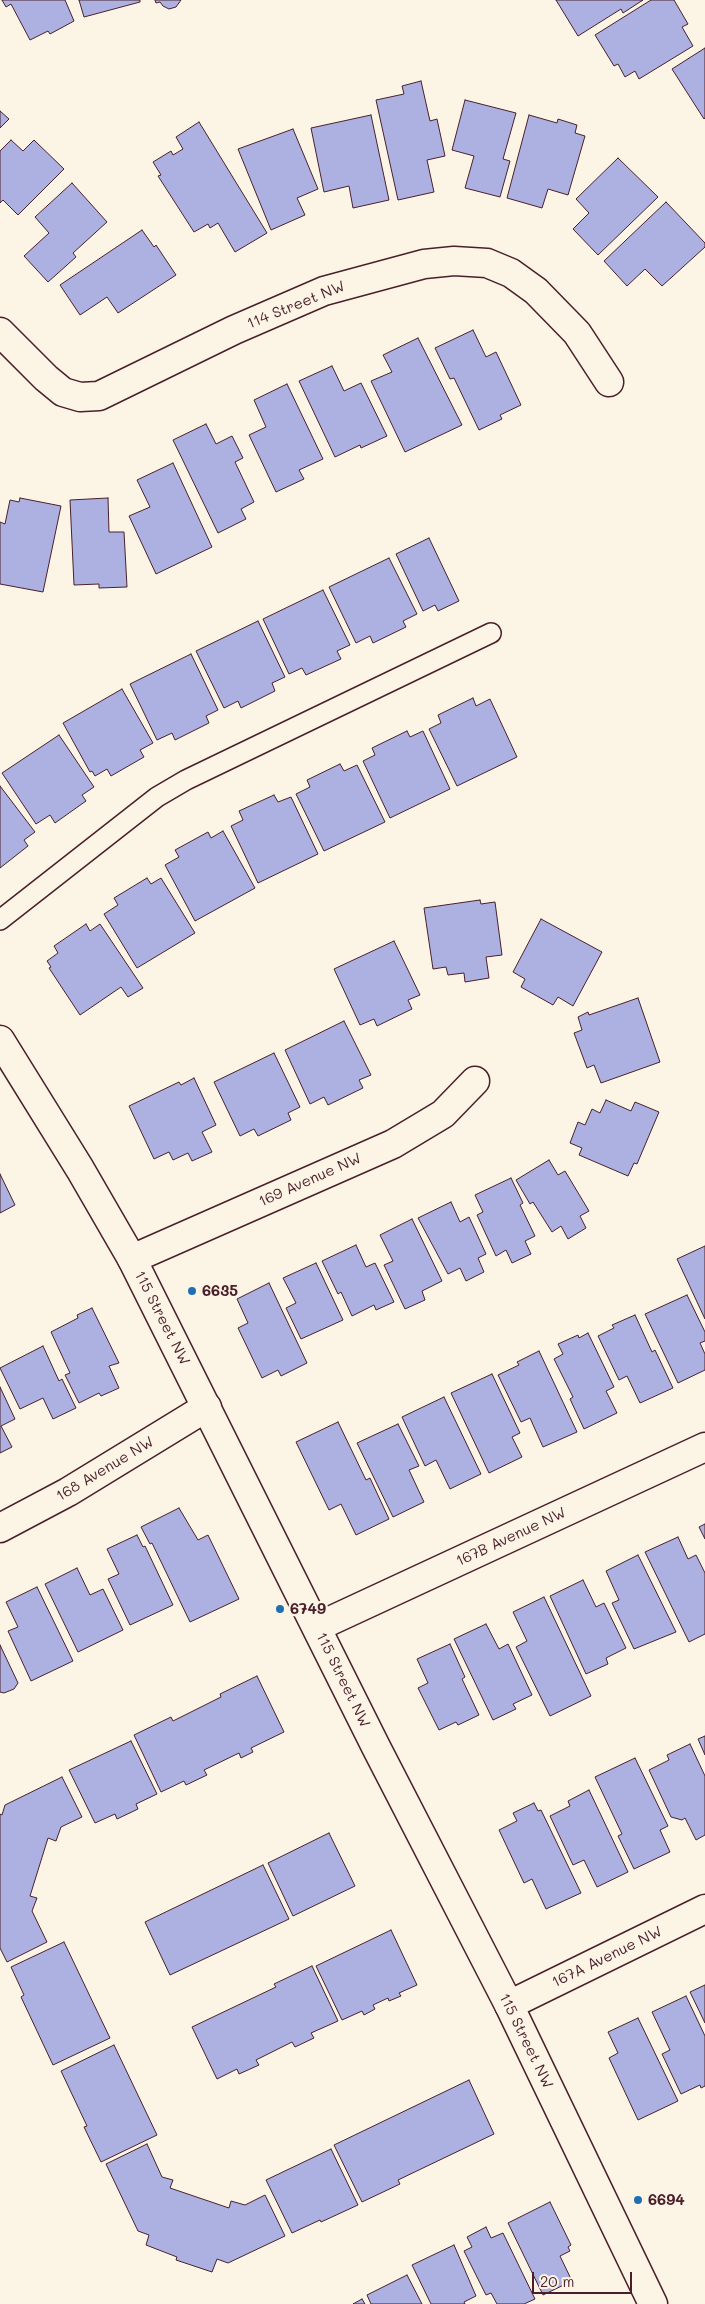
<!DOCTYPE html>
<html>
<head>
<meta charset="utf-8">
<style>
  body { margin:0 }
  #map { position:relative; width:705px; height:2304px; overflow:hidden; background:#fcf5e5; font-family:Mali,sans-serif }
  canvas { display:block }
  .scale { position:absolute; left:532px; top:2272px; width:100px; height:22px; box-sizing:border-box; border:2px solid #4a1f2b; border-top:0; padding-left:6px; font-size:15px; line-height:18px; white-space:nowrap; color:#4a1f2b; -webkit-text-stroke:4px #fcf5e5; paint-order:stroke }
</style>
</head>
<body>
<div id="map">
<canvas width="705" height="2304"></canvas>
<div class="scale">20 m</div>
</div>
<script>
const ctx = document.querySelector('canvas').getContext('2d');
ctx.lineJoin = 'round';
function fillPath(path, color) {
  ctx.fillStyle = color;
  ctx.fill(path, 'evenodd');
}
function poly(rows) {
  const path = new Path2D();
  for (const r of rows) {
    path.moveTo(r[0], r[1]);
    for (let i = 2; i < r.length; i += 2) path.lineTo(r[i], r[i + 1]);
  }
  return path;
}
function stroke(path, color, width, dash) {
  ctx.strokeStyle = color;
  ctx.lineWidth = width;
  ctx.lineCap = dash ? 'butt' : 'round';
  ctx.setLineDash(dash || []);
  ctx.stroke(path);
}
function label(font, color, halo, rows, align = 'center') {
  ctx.font = font + ' Mali,sans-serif';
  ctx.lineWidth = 4.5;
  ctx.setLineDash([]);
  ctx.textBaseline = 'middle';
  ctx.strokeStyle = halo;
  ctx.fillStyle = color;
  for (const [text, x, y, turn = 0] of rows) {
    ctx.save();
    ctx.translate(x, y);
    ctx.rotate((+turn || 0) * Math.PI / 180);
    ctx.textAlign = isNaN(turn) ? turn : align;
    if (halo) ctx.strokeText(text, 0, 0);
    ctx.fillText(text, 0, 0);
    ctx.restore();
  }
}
const building = poly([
  [2,0,65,0,74,21,50,34,48,31,30,40,11,4,6,7,2,0],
  [79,0,140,0,140,2,84,17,79,0],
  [155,0,181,0,176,7,169,9,163,6,160,2,156,3,155,0],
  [556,0,643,0,623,13,621,9,578,36,556,0],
  [651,0,674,0,688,24,682,27,693,46,639,79,635,71,625,77,618,64,614,66,595,35,651,0],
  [705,48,705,118,704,119,672,69,705,48],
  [421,81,430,121,437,119,445,156,427,160,434,192,398,200,376,100,404,94,402,86,421,81],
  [465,100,516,113,503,159,510,161,500,197,465,188,474,156,452,150,465,100],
  [0,111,9,119,0,128,0,111],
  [371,115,389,200,353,208,349,186,324,192,311,128,371,115],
  [529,115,557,123,558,119,577,125,575,133,585,136,568,195,548,189,542,208,507,198,529,115],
  [199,122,267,233,235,252,218,223,210,228,208,224,194,232,158,176,161,175,153,162,171,151,173,155,183,149,176,137,199,122],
  [293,129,318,189,297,198,305,215,271,230,238,149,293,129],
  [11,140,23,151,34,140,64,169,18,215,3,200,0,203,0,151,11,140],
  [618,158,658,197,598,255,573,229,589,213,576,199,618,158],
  [72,183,107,222,73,253,76,257,48,282,24,256,49,233,35,217,72,183],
  [666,202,705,243,705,247,662,286,645,269,627,286,604,261,666,202],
  [142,230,154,247,156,245,176,275,118,313,107,297,80,315,60,285,142,230],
  [473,330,486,357,496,352,521,405,500,415,502,419,479,430,454,378,450,379,435,348,473,330],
  [418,338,462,425,405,452,371,381,392,372,383,355,418,338],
  [332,366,344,391,361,383,387,436,361,448,360,445,335,457,299,381,332,366],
  [287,384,323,459,299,470,304,479,276,492,249,435,266,427,254,400,287,384],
  [206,424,216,444,232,436,243,458,235,462,254,502,241,509,246,519,218,533,173,440,206,424],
  [173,463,212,547,156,574,129,516,150,507,137,480,173,463],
  [20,498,61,506,43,592,0,584,0,522,5,524,10,500,19,502,20,498],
  [108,498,109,532,124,532,127,587,99,588,99,584,74,585,70,500,108,498],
  [429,538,459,601,438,611,435,605,423,611,396,554,429,538],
  [389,558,417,614,403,621,406,627,373,643,370,636,356,643,329,587,389,558],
  [323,590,350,645,337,651,341,659,306,675,302,668,289,674,263,619,323,590],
  [258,621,285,677,272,683,275,691,241,708,238,701,224,708,196,651,258,621],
  [191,654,218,710,206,716,209,723,175,740,172,733,157,740,130,684,191,654],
  [122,689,153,743,140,750,144,757,111,776,107,769,95,776,92,771,90,772,63,723,122,689],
  [473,698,476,706,490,699,517,757,457,786,429,729,441,723,438,715,473,698],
  [407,731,410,737,423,731,450,789,390,818,363,761,375,755,372,748,407,731],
  [59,735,94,787,82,795,86,801,55,823,50,815,36,824,2,773,59,735],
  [340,764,344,771,357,765,385,822,324,851,296,794,310,787,307,780,340,764],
  [0,786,35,832,24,840,28,846,0,868,0,786],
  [274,795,278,802,291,797,318,854,258,883,231,826,243,820,239,811,274,795],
  [223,831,255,888,195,921,165,865,179,857,175,850,208,832,211,838,223,831],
  [147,878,151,884,161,878,195,933,137,968,104,914,118,905,114,898,147,878],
  [480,900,481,904,495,902,502,955,486,957,489,978,465,982,464,973,448,975,446,967,433,969,424,908,480,900],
  [541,919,602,952,573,1006,558,997,553,1005,521,987,525,979,513,972,541,919],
  [86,924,90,931,100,924,143,988,128,997,121,987,80,1015,49,968,51,967,47,961,58,953,54,946,86,924],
  [394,941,420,995,408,1000,412,1009,377,1026,374,1019,360,1025,334,969,394,941],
  [638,998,660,1062,601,1083,594,1065,587,1068,574,1033,582,1030,578,1017,588,1012,589,1015,638,998],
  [344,1021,371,1075,359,1080,363,1088,328,1105,324,1097,310,1104,285,1050,344,1021],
  [274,1053,300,1107,288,1113,291,1120,258,1136,254,1129,240,1136,214,1082,274,1053],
  [194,1078,216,1125,202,1132,212,1152,192,1161,188,1153,173,1160,169,1152,154,1159,129,1106,179,1082,181,1085,194,1078],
  [606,1100,631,1111,635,1102,659,1112,637,1164,634,1163,628,1176,579,1155,582,1148,570,1143,578,1122,585,1125,592,1109,600,1113,606,1100],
  [549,1160,558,1175,565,1171,589,1211,580,1216,586,1228,568,1239,561,1226,552,1232,533,1202,530,1204,516,1180,549,1160],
  [0,1174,15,1205,0,1213,0,1174],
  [511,1178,523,1203,520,1205,535,1236,525,1241,531,1254,512,1263,506,1250,496,1256,477,1215,483,1212,475,1195,511,1178],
  [451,1202,460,1222,469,1217,486,1254,478,1258,484,1272,466,1281,460,1268,448,1274,418,1218,451,1202],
  [412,1219,442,1281,422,1291,425,1300,405,1309,384,1265,393,1261,380,1235,412,1219],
  [356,1245,366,1267,375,1263,394,1302,376,1310,374,1305,352,1316,341,1292,338,1294,322,1261,356,1245],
  [705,1246,705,1319,677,1259,705,1246],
  [316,1263,343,1320,301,1339,286,1308,296,1303,283,1278,316,1263],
  [269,1283,307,1363,281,1376,278,1370,262,1378,238,1328,248,1323,237,1299,269,1283],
  [687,1295,705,1332,705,1341,700,1343,705,1354,705,1370,678,1383,645,1314,687,1295],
  [92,1308,119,1363,109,1366,119,1388,101,1396,99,1393,79,1403,65,1375,70,1373,51,1332,78,1318,77,1315,92,1308],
  [635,1315,652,1352,655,1350,673,1388,640,1403,627,1376,619,1380,598,1336,614,1328,612,1325,635,1315],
  [588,1333,614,1387,606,1391,617,1413,584,1429,570,1399,573,1397,554,1359,563,1354,558,1344,578,1335,579,1338,588,1333],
  [43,1346,59,1381,62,1379,76,1408,53,1419,43,1398,20,1409,0,1368,43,1346],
  [539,1351,577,1432,543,1447,530,1418,521,1422,498,1375,519,1365,517,1362,539,1351],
  [492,1374,520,1433,512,1437,522,1457,489,1473,451,1393,492,1374],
  [0,1387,15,1419,1,1426,12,1447,0,1453,0,1387],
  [444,1397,481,1474,450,1489,436,1460,425,1466,402,1417,444,1397],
  [338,1422,366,1480,370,1478,389,1519,356,1535,341,1504,329,1510,296,1442,338,1422],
  [398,1424,419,1466,409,1470,424,1502,393,1517,357,1443,398,1424],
  [179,1508,198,1540,208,1535,239,1599,190,1622,152,1543,150,1544,141,1527,179,1508],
  [705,1524,705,1539,699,1527,705,1524],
  [137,1535,143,1547,145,1546,173,1605,130,1625,108,1579,119,1574,107,1549,137,1535],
  [678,1537,688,1559,696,1555,705,1573,705,1634,689,1642,645,1552,678,1537],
  [638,1555,676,1632,634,1649,612,1603,619,1600,606,1571,638,1555],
  [77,1568,90,1595,103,1589,123,1630,78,1652,45,1584,77,1568],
  [583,1580,596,1607,604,1603,626,1648,606,1658,608,1664,586,1674,550,1596,583,1580],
  [37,1587,73,1661,31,1681,8,1631,18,1627,6,1602,37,1587],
  [544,1597,591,1696,550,1716,516,1647,527,1641,513,1612,544,1597],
  [486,1624,499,1649,508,1644,532,1695,513,1704,516,1709,493,1720,454,1639,486,1624],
  [450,1644,465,1677,462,1679,479,1715,458,1725,456,1722,439,1730,418,1688,428,1683,417,1659,450,1644],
  [0,1645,18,1683,14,1689,4,1693,0,1692,0,1645],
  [257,1676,284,1732,251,1748,253,1752,241,1758,239,1753,204,1770,207,1775,186,1785,184,1781,161,1792,134,1735,171,1717,173,1721,221,1697,220,1694,257,1676],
  [705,1736,705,1755,698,1739,705,1736],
  [131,1741,157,1794,136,1804,138,1809,117,1819,115,1814,95,1823,69,1770,131,1741],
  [690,1744,705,1776,705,1835,696,1840,685,1818,682,1820,671,1817,649,1770,669,1760,667,1755,690,1744],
  [635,1758,668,1826,660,1830,670,1852,634,1869,618,1836,622,1834,595,1777,635,1758],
  [62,1777,82,1817,61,1827,56,1841,48,1838,30,1896,37,1898,32,1911,47,1942,7,1962,0,1948,0,1814,2,1815,5,1805,62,1777],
  [589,1790,628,1872,597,1887,584,1860,573,1865,550,1816,570,1806,568,1801,589,1790],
  [534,1803,538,1811,541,1810,581,1893,546,1909,532,1879,524,1883,499,1830,517,1821,513,1813,534,1803],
  [329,1833,355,1886,293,1916,268,1863,329,1833],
  [263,1865,289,1919,170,1975,145,1922,263,1865],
  [391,1930,417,1985,399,1993,401,1996,389,2001,388,1998,373,2005,375,2009,364,2015,362,2011,342,2020,316,1966,391,1930],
  [64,1942,110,2038,53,2065,21,1997,24,1995,11,1967,64,1942],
  [312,1966,338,2021,311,2033,314,2038,295,2047,292,2042,256,2060,259,2065,239,2074,237,2069,217,2079,192,2027,276,1987,274,1984,312,1966],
  [705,1985,705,2023,690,1992,705,1985],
  [686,1996,705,2036,705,2086,701,2088,700,2085,681,2094,662,2054,670,2050,652,2012,686,1996],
  [638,2018,678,2101,638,2120,609,2058,618,2053,608,2032,638,2018],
  [114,2045,157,2135,101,2162,84,2127,87,2126,61,2071,114,2045],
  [469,2080,494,2134,398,2180,400,2184,362,2202,334,2145,469,2080],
  [147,2144,162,2177,173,2180,170,2188,229,2208,231,2201,245,2205,265,2195,285,2236,228,2263,217,2259,212,2272,176,2260,177,2257,146,2245,149,2235,138,2231,106,2164,147,2144],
  [331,2149,358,2205,321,2222,320,2220,292,2233,266,2180,331,2149],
  [550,2202,571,2245,568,2247,570,2251,560,2256,572,2281,543,2295,508,2223,550,2202],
  [486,2227,491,2238,503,2233,535,2299,524,2304,497,2304,491,2293,486,2295,464,2251,472,2247,467,2237,486,2227],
  [454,2245,476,2296,464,2302,465,2304,431,2304,412,2265,454,2245],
  [407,2275,422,2304,371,2304,367,2295,407,2275],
  [362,2299,365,2304,353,2304,362,2299]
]);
fillPath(building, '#acb1e2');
stroke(building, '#4a1f2b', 1);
const lane = poly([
  [0,920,157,797,186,780,491,633]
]);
const street = poly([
  [0,332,46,378,63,392,80,397,99,396,234,330,324,291,424,264,454,261,487,263,511,273,536,291,577,333,609,382],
  [132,1259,393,1144,443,1114,475,1081],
  [0,1528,68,1492,207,1407],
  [317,1627,705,1447],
  [509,2005,705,1909]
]);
const secondary = poly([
  [0,1040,80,1169,132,1259,376,1747,509,2005,653,2304]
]);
stroke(lane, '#4a1f2b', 22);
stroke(street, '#4a1f2b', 31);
stroke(secondary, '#4a1f2b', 31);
stroke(lane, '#fcf5e5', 19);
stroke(street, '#fcf5e5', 28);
stroke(secondary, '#fcf5e5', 28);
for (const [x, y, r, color] of [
  [192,1291,5,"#1f6fb2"],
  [280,1609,5,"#1f6fb2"],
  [638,2200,5,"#1f6fb2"]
]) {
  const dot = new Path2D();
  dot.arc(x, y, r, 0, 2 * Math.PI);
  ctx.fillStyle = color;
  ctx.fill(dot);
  stroke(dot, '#fcf5e5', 2);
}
label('15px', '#4a1f2b', '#fcf5e5', [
  ["114 Street NW",296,305,-22],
  ["169 Avenue NW",310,1180,-24],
  ["115 Street NW",162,1318,63],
  ["168 Avenue NW",105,1469,-31],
  ["167B Avenue NW",511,1537,-25],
  ["115 Street NW",343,1680,64],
  ["167A Avenue NW",607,1957,-26],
  ["115 Street NW",526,2041,64]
]);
label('bold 15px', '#4a1f2b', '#fcf5e5', [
  ["6635",202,1291],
  ["6749",290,1609],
  ["6694",648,2200]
], 'left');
</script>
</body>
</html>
